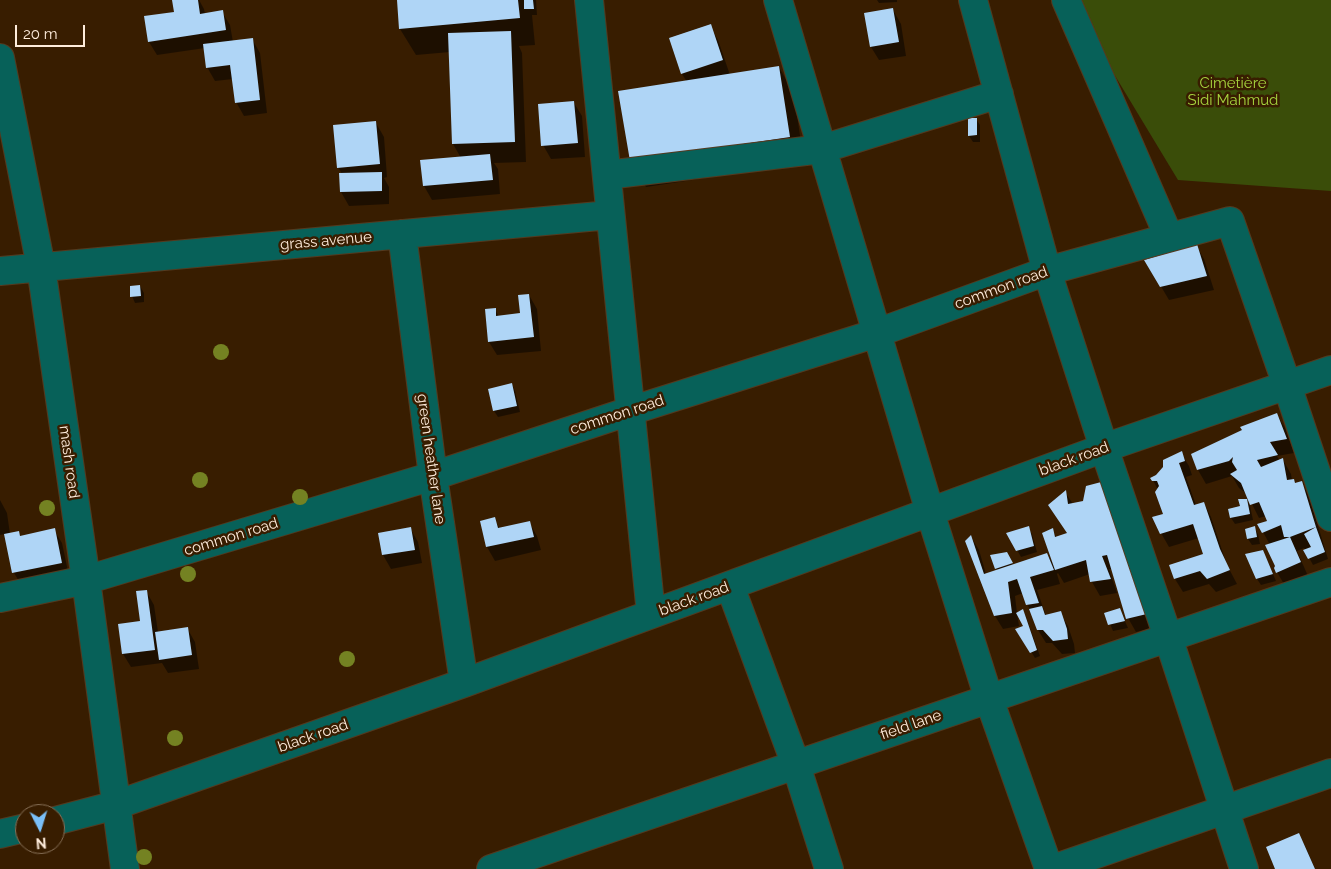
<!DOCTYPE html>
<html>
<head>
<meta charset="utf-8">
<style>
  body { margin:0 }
  #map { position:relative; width:1331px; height:869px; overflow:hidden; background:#381d00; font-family:Raleway,sans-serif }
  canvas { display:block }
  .north { position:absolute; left:15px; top:804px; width:50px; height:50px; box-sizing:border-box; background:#381d00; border:1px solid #877058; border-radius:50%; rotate:175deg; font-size:14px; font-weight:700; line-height:20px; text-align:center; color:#feecdb }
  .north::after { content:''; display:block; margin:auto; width:18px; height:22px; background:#7abff8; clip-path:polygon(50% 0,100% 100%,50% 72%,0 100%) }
  .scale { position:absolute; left:15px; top:25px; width:70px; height:22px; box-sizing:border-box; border:2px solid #feecdb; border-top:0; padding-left:6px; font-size:15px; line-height:18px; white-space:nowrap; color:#feecdb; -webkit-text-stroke:4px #381d00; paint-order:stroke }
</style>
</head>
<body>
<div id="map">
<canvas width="1331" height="869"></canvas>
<div class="north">N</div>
<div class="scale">20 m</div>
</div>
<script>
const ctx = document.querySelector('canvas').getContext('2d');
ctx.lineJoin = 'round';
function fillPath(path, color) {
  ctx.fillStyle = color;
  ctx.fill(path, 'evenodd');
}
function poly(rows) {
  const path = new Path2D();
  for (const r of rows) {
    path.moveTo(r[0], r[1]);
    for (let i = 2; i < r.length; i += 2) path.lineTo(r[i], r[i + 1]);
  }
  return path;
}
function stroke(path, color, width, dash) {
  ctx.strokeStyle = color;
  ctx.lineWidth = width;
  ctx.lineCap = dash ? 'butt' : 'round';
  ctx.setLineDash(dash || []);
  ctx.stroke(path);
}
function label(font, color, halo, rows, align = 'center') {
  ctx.font = font + ' Raleway,sans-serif';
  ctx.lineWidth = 5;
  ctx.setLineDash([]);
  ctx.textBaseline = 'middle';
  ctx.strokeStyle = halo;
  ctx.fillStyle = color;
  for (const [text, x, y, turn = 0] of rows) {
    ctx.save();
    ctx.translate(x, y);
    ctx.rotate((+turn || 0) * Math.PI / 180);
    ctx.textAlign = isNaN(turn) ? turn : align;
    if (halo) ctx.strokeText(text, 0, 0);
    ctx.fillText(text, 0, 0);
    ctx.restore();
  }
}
fillPath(poly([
  [1081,0,1331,0,1331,191,1178,180,1091,36]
]), '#3a4d09');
fillPath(poly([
  [173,0,199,0,204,9,205,14,222,12,230,25,233,42,252,39,260,53,267,113,244,116,236,102,233,79,215,81,207,67,205,48,157,55,149,42,175,13],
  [398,0,536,0,537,15,532,15,535,45,519,46,522,53,526,162,494,163,498,169,500,194,432,200,424,186,422,161,461,158,453,144,450,52,416,55,400,29],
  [877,0,897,0,897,2,879,3],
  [893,10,901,24,906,56,879,60,871,47],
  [710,26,718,40,730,75,779,67,794,94,804,163,646,187,631,161,687,82,682,74],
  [574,103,582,116,585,157,551,159,543,145],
  [976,119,980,125,980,142,973,142,969,136],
  [376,123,384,137,387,177,384,178,389,187,389,204,349,206,341,192,341,174,342,174,338,167],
  [1196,245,1204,259,1214,290,1169,300,1146,261],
  [140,286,144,293,144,302,135,303,132,296],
  [529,295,537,309,541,351,497,355,489,342,495,309,499,317,521,314],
  [512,384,515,391,520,412,498,417,494,411,489,390],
  [1277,415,1285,428,1294,453,1277,456,1280,461,1283,460,1291,474,1292,480,1294,480,1296,484,1301,483,1309,496,1328,559,1313,565,1304,548,1297,551,1308,576,1285,586,1277,572,1270,545,1263,532,1269,521,1266,516,1259,518,1247,494,1239,488,1232,476,1206,484,1198,470,1192,455],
  [1181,453,1189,466,1192,475,1186,477,1196,505,1204,503,1211,517,1227,565,1237,584,1216,592,1209,584,1183,592,1175,579,1204,555,1199,538,1169,547,1161,533,1165,514,1158,490,1152,478,1157,476],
  [1065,492,1073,504,1158,626,1136,632,1128,618,1112,569,1109,569,1117,593,1100,596,1092,582,1090,574,1064,583,1058,573,1057,574,1060,584,1037,590,1046,616,1060,613,1068,626,1074,644,1075,653,1062,654,1052,643,1046,643,1038,630,1023,593,1015,596,1017,613,1023,611,1026,617,1040,656,1035,658,1017,629,1025,627,1017,613,1019,626,1003,629,995,616,971,537,979,550,986,574,998,570,996,568,1006,553,1013,565,1047,554,1053,564,1054,564,1052,530,1057,538,1068,534],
  [0,500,7,513,10,534,18,532,21,537,54,530,62,543,69,576,22,586,14,573,5,534,0,535],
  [1247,500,1250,506,1253,520,1235,524,1231,518,1229,510,1241,507],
  [494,519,500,529,529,522,537,536,541,550,495,561,487,547,481,521],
  [410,528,418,542,422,563,391,569,383,555,379,534],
  [1028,528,1032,534,1037,552,1021,557,1008,534],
  [1254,528,1258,534,1260,544,1252,545,1248,539],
  [1266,558,1276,581,1261,585,1257,579],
  [146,591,154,605,158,632,187,628,195,642,199,669,168,673,162,663,131,667,123,654,141,622],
  [1120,610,1128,628,1113,631,1110,624],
  [1299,835,1306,848,1315,869,1277,869]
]), '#0007');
fillPath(poly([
  [172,0,198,0,200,14,223,10,226,30,148,42,144,16,174,12],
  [397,0,518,0,520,18,399,29],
  [524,0,533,0,534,9,524,9],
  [893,8,899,42,870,47,864,13],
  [711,24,723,60,681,74,669,38],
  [511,31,515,142,452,144,448,33],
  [253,38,260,100,235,103,230,65,206,68,203,44],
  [779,66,790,137,630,161,618,91],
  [574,101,578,143,541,146,538,104],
  [968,118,977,118,977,135,968,136],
  [376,121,380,164,337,168,333,125],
  [490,154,493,180,423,186,420,160],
  [382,172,382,191,340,192,339,173],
  [1197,244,1207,276,1160,287,1144,260],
  [140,285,141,296,130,297,130,286],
  [529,294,534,337,488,342,485,309,496,308,496,316,520,313,518,295],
  [512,383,517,406,493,411,488,389],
  [1277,413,1287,439,1270,442,1278,455,1257,460,1261,467,1283,458,1287,480,1294,479,1295,483,1302,481,1316,527,1290,537,1284,537,1281,525,1262,533,1257,524,1267,521,1259,502,1250,505,1241,483,1230,474,1237,470,1232,462,1233,457,1229,461,1197,470,1191,454,1242,430,1240,427],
  [1182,451,1185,461,1179,463,1194,505,1204,502,1220,549,1230,570,1207,579,1200,571,1174,579,1169,565,1203,554,1193,524,1160,534,1152,517,1163,514,1155,492,1159,486,1157,481,1152,481,1150,478,1156,475,1163,467,1163,460],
  [1105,481,1151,613,1126,619,1107,555,1102,556,1111,579,1090,582,1086,560,1055,570,1042,533,1053,528,1055,537,1067,533,1048,505,1066,490,1068,504,1083,501,1086,486],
  [1238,499,1247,499,1250,514,1230,518,1228,509,1240,506],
  [495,517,498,528,530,521,534,537,486,547,480,521],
  [1029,526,1034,546,1016,551,1006,533],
  [1255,526,1257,537,1247,539,1245,529],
  [411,527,415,550,382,555,378,533],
  [1316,527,1325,552,1308,559,1303,550,1311,547,1304,534],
  [55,528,62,563,12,573,4,534,19,531,20,536],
  [971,535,984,574,1047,553,1054,570,1030,577,1039,603,1026,605,1017,579,1008,582,1012,613,994,616,965,541],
  [1290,537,1301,562,1276,573,1274,568,1275,566,1265,545],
  [1263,550,1273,574,1256,579,1245,554],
  [1007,552,1013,563,995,569,990,555],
  [147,590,155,650,122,654,118,624,140,621,136,591],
  [1042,606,1045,615,1061,611,1067,629,1068,639,1053,641,1043,630,1037,630,1029,609],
  [1120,608,1125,621,1108,625,1104,613],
  [1023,609,1037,650,1030,653,1015,629,1023,626,1016,613],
  [188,627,192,655,159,660,155,632],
  [1299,833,1315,869,1275,869,1266,847]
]), '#afd5f6');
const minor = poly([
  [589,0,651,614],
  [778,0,930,512,989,699,1049,869],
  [973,0,1047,271,1104,448,1168,637,1244,869],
  [1066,0,1169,237],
  [0,58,41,267,86,580,125,869],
  [607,175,822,149,999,94],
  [402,234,433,476,464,683],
  [0,271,610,215],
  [730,586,796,765,829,869],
  [0,598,86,580,433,476,630,411,877,333,1047,271,1230,221,1287,385,1331,517],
  [55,821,116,805,464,683,1104,448,1331,370],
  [0,834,25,828],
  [491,869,1331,582],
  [1053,869,1331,773]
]);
stroke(minor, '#543a1f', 30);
stroke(minor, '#076159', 28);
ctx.fillStyle = '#748222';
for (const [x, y] of [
  [221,352],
  [200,480],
  [300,497],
  [47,508],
  [188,574],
  [347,659],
  [175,738],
  [144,857]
]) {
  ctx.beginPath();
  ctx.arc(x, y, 8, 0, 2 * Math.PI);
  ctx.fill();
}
label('15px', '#a6d43d', '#381d00', [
  ["Cimetière",1233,83],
  ["Sidi Mahmud",1233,100]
]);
label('15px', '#feecdb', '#381d00', [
  ["grass avenue",326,241,-5],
  ["common road",1001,288,-20],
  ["common road",617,415,-18],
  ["green heather lane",431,459,82],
  ["black road",1074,459,-20],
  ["mash road",69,462,82],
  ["common road",231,537,-17],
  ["black road",694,599,-20],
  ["field lane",911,725,-19],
  ["black road",313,736,-19]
]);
</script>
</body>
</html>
